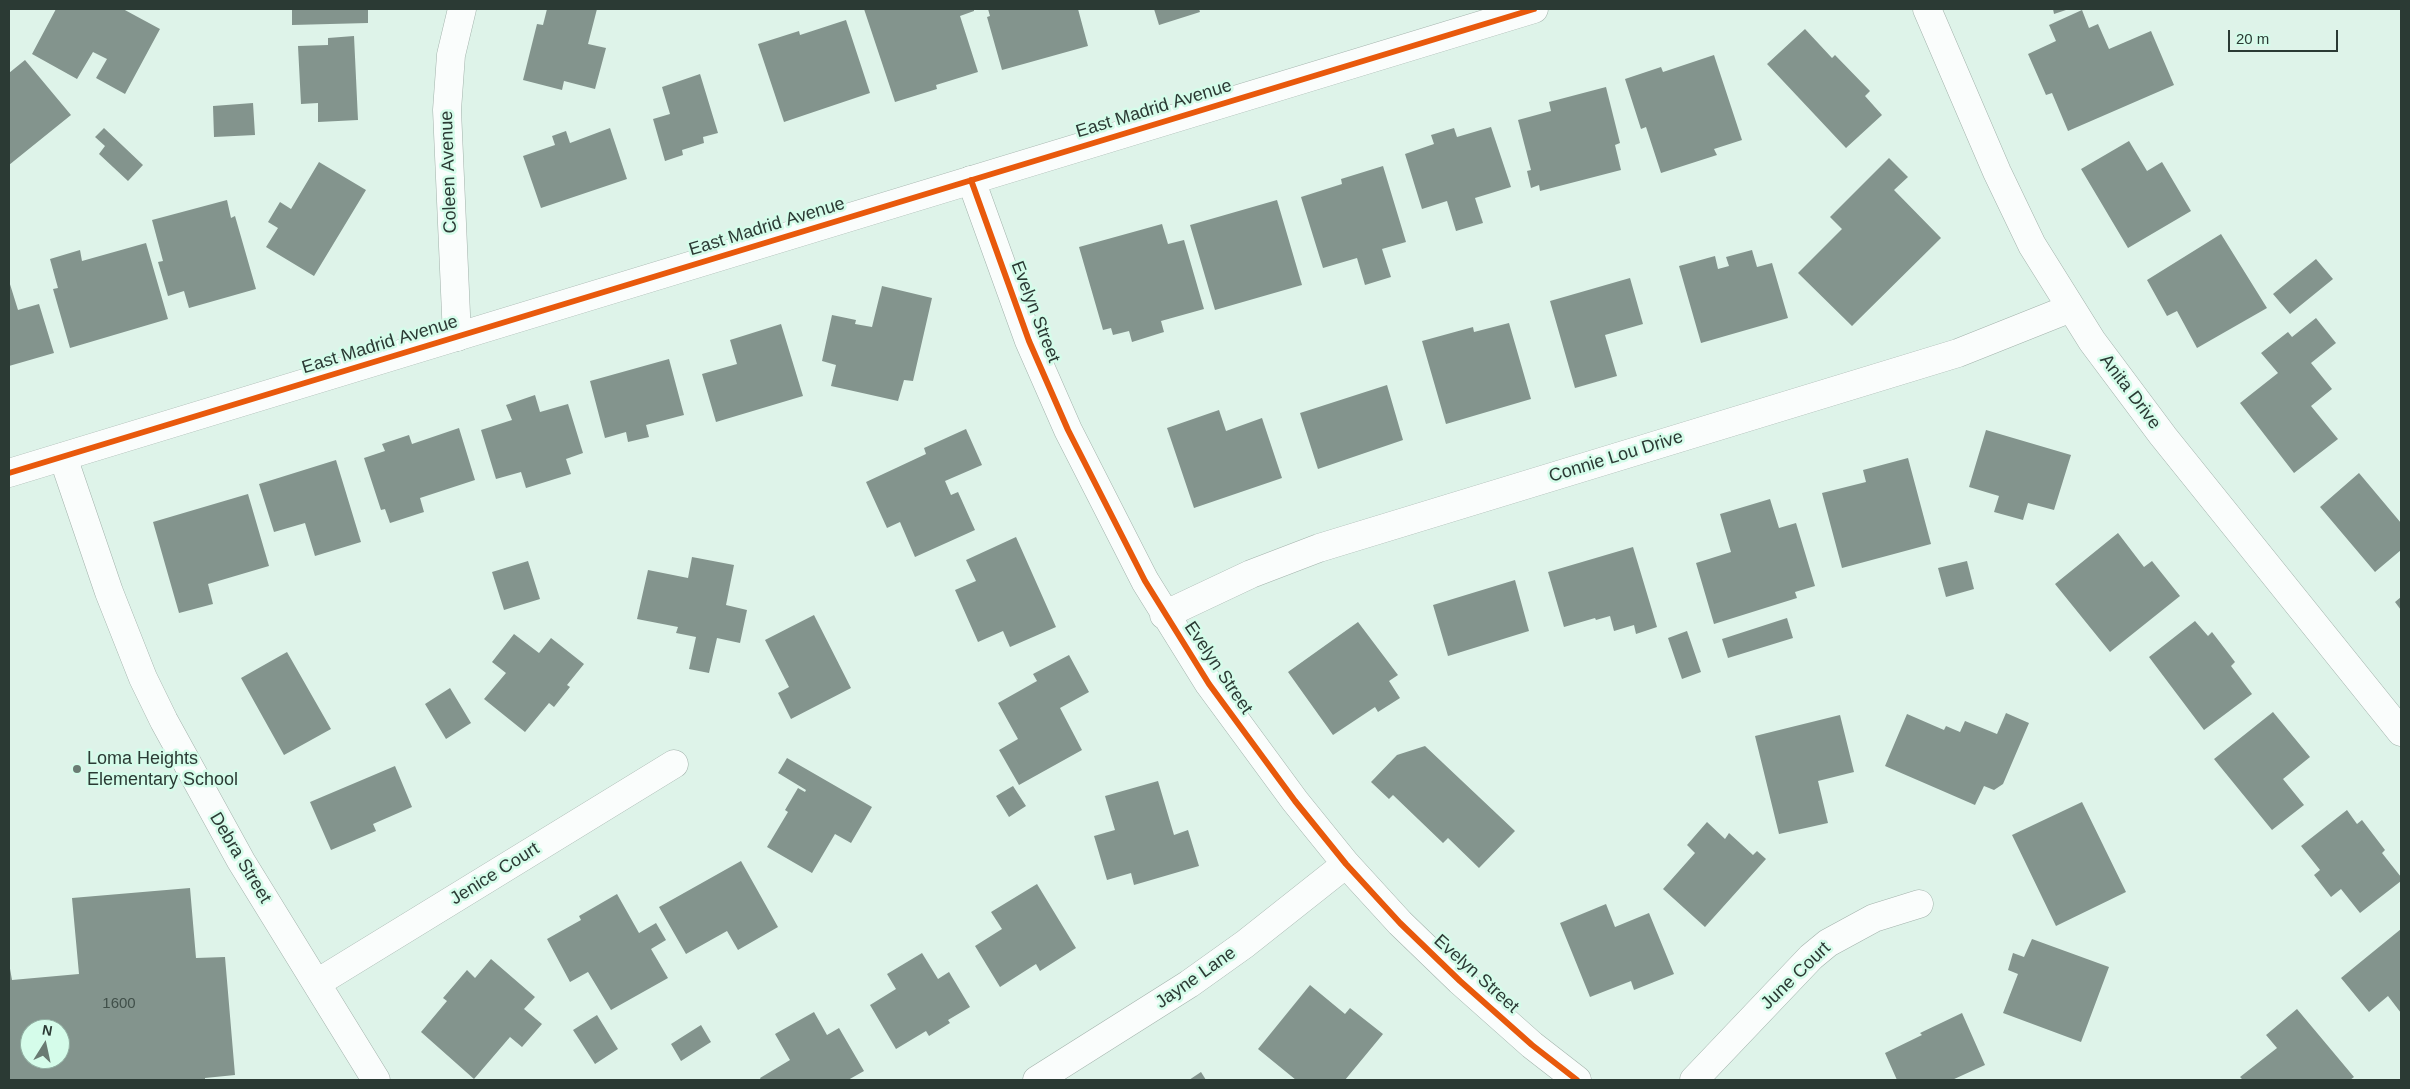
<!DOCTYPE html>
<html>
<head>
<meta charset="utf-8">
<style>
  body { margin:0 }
  #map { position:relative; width:2410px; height:1089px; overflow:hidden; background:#def3e9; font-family:Arial,sans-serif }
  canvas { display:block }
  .frame { position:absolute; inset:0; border:10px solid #2b3a34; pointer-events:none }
  .north { position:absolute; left:20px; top:1019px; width:50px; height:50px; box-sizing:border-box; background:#d5fcea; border:1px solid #91aea1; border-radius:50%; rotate:10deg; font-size:14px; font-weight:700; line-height:20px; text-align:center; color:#2b3a34 }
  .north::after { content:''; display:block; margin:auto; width:18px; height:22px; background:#6a7b73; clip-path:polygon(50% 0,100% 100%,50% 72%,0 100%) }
  .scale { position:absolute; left:2228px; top:30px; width:110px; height:22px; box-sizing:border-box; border:2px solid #2b3a34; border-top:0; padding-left:6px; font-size:15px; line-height:18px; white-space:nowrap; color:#2b3a34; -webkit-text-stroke:4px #d5fcea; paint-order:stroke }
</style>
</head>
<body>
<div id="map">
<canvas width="2410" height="1089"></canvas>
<div class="frame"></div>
<div class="north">N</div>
<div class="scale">20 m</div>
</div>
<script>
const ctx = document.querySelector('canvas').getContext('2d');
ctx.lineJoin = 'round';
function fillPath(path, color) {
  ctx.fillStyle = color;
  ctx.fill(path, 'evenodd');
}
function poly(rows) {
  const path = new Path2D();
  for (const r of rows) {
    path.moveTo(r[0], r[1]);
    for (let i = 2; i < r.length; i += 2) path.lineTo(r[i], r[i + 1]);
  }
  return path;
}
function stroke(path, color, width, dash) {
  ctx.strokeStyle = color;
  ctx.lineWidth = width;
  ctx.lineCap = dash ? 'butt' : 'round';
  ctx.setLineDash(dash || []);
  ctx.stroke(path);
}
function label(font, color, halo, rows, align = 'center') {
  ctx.font = font + ' Arial,sans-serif';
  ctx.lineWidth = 5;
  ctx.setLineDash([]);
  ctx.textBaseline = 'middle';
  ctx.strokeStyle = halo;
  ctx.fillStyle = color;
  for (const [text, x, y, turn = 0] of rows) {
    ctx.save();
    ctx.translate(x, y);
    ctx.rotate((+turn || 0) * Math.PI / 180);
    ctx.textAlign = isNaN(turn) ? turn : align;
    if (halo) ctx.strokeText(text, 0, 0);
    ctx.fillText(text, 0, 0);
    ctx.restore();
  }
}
fillPath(poly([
  [56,9,123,9,160,29,125,94,96,78,107,59,93,52,77,79,32,54],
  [292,9,368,9,368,23,292,25],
  [547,9,597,9,588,44,606,48,595,89,564,81,562,90,523,80,537,24,543,25],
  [864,9,974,9,974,11,960,16,978,72,936,85,937,89,895,102],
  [988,9,1078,9,1088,46,1002,70,987,17,990,16],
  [1154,9,1199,9,1200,12,1159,25],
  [2053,9,2069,9,2054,14],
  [2082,10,2089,28,2098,24,2109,49,2151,31,2174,85,2068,131,2052,93,2046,95,2028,54,2056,41,2049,25],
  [846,20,870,93,784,122,758,44,799,31,800,35],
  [1805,29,1832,58,1835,55,1870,91,1865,96,1882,115,1846,148,1767,64],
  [354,36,358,120,318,122,318,103,301,104,298,46,328,45,328,38],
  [1714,55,1742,140,1714,149,1717,155,1661,173,1646,127,1641,129,1625,79,1661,67,1663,72],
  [25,60,71,115,9,165,9,73],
  [700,74,718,133,703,137,704,143,682,150,683,155,665,161,653,119,670,114,662,87],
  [1606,87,1620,143,1615,145,1621,170,1540,191,1539,185,1531,188,1527,171,1531,170,1518,120,1551,111,1549,102],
  [253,103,255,135,214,137,213,106],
  [1491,127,1511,187,1475,198,1483,223,1456,231,1447,201,1422,209,1405,154,1434,144,1431,135,1454,128,1457,137],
  [104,128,143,165,128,181,99,154,105,146,95,137],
  [610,128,627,179,541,208,523,156,555,145,552,136,566,131,570,143],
  [2129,141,2147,171,2162,162,2191,211,2128,248,2081,169],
  [1889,158,1908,177,1894,190,1941,238,1852,326,1798,273,1842,229,1830,217],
  [319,162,366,190,314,276,266,247,278,228,268,222,280,202,291,209],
  [1383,166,1406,242,1382,249,1391,277,1365,285,1357,258,1323,268,1301,197,1342,184,1341,179],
  [227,200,231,218,235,216,256,289,189,308,184,291,168,296,158,262,163,261,152,220],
  [1277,200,1302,285,1215,310,1190,225],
  [1162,224,1168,244,1184,240,1204,309,1161,321,1164,332,1132,342,1129,331,1113,335,1111,328,1103,330,1079,247],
  [2221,234,2267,308,2197,348,2177,311,2167,316,2147,280],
  [146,243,168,319,70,348,53,289,58,288,50,259,80,250,82,261],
  [1752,250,1757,267,1772,263,1788,318,1701,343,1679,266,1715,256,1718,269,1729,266,1726,257],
  [2316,259,2333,279,2290,314,2273,294],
  [1630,278,1643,324,1605,335,1617,376,1575,388,1550,301],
  [9,281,18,310,39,304,54,353,9,366],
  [882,286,932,298,913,381,904,380,898,401,831,386,836,365,822,361,832,315,856,320,855,324,872,327],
  [2316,318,2336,343,2311,363,2332,389,2311,406,2338,439,2294,473,2240,403,2278,373,2261,353,2288,332,2292,337],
  [1509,323,1531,399,1446,424,1422,341,1473,327,1474,332],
  [781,324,803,396,716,422,702,374,737,364,730,340],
  [669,359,684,415,646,425,649,437,628,442,626,432,605,438,590,381],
  [1387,385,1403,440,1318,469,1300,413],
  [535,395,540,412,568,404,583,453,566,459,571,474,526,488,521,472,496,479,481,430,512,420,506,405],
  [1219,410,1226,431,1262,418,1282,478,1194,508,1167,428],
  [459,428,475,480,420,498,424,512,390,523,385,509,381,510,364,458,385,451,382,444,409,435,412,444],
  [966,429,982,465,945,481,951,495,958,492,975,530,915,557,900,522,887,528,866,482,926,454,924,448],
  [1986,430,2071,455,2054,510,2028,503,2023,520,1994,512,1999,496,1969,487],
  [1908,458,1931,544,1842,568,1822,493,1866,482,1863,470],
  [336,460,361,542,315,556,305,523,274,532,259,484],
  [2359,473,2401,523,2401,550,2375,572,2320,507],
  [248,494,269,566,208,584,213,604,179,613,153,522],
  [1770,499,1779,528,1796,523,1815,586,1795,592,1797,598,1714,624,1696,563,1731,552,1720,514],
  [2118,533,2144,567,2152,561,2180,596,2110,652,2055,584],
  [1016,537,1056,627,1010,647,1003,631,978,642,955,590,976,581,966,560],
  [1633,547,1657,627,1636,634,1634,625,1614,631,1610,616,1596,620,1595,618,1564,627,1548,572],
  [692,557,734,565,726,605,747,610,740,643,717,638,709,673,689,669,696,637,676,633,678,627,637,619,648,570,688,578],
  [528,561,540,599,504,610,492,572],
  [1967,561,1974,589,1946,597,1938,568],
  [1515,580,1529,631,1448,656,1433,605],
  [2401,597,2401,610,2395,602],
  [814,615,851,688,791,719,778,693,789,687,765,640],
  [1787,618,1793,638,1728,658,1722,639],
  [2195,621,2208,636,2212,632,2235,662,2231,666,2252,694,2204,730,2149,657],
  [1358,622,1398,675,1389,681,1400,698,1378,712,1375,707,1333,735,1288,672],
  [1687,631,1701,672,1682,679,1668,638],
  [514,634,539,653,551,638,584,664,567,685,570,687,554,707,549,703,525,732,484,699,506,673,492,662],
  [287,652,331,729,284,755,241,678],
  [1069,655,1089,692,1060,708,1082,750,1019,785,999,750,1018,739,998,703,1037,681,1033,674],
  [450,688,471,723,446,739,425,704],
  [2273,712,2310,757,2283,779,2304,805,2272,830,2214,759],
  [2006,713,2029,723,2003,784,1994,790,1984,786,1975,805,1885,766,1907,714,1944,730,1946,726,1960,732,1965,721,1997,734],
  [1840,715,1854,772,1818,781,1828,823,1779,834,1755,736],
  [1425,746,1515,831,1479,868,1448,838,1443,843,1393,795,1389,799,1371,782,1397,755],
  [787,758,872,807,851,843,835,834,812,873,767,847,788,812,785,810,798,788,805,792,806,790,778,773],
  [395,766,412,807,373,824,376,831,331,850,310,802],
  [1158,781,1174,835,1188,830,1199,866,1134,885,1131,873,1107,880,1094,836,1115,830,1105,796],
  [1013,786,1026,806,1009,817,996,796],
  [2082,802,2126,892,2056,926,2012,835],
  [2347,810,2357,824,2362,820,2385,850,2382,853,2401,877,2401,881,2360,913,2341,889,2331,897,2314,875,2320,870,2301,846],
  [1707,822,1725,839,1729,833,1753,855,1757,851,1766,859,1705,927,1663,889,1695,853,1687,845],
  [741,861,778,927,738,950,727,931,686,954,659,907],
  [1037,884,1076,948,1040,971,1036,964,1000,987,975,946,1002,929,991,912],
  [190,888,196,958,225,957,235,1075,205,1078,205,1080,9,1080,9,963,12,980,79,974,72,898],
  [30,1029,60,1029,60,1059,30,1059],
  [617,894,639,933,656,923,666,940,651,949,668,978,611,1010,588,972,570,982,547,939,581,920,579,916],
  [1606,904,1615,927,1649,913,1674,974,1634,990,1631,981,1590,997,1560,923],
  [2401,929,2401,1013,2388,996,2369,1012,2341,978],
  [2032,939,2109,967,2081,1042,2003,1013,2018,974,2008,970,2013,953,2024,957],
  [922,953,938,979,949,972,970,1007,948,1020,950,1023,929,1036,926,1031,896,1049,870,1005,896,989,887,974],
  [491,959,535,997,524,1009,542,1024,522,1047,510,1037,474,1079,421,1032,447,1001,443,998,467,970,475,978],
  [1310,985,1345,1014,1350,1008,1383,1034,1345,1080,1296,1080,1258,1049],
  [2297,1009,2354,1077,2350,1080,2243,1080,2240,1077,2277,1048,2266,1035],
  [814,1012,827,1035,839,1028,864,1071,848,1080,761,1080,760,1078,790,1060,775,1034],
  [1962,1013,1985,1065,1952,1080,1897,1080,1885,1053,1922,1035,1920,1033],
  [597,1015,618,1049,595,1064,573,1030],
  [701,1025,711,1042,681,1061,671,1044],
  [1201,1072,1206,1080,1189,1080]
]), '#83948d');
const minor = poly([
  [1927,9,1997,172,2032,245,2092,341,2163,436,2401,732],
  [971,180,1029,341,1068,430,1145,581,1209,684,1295,801,1346,864,1400,923,1460,981,1532,1045,1577,1080],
  [457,337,447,110,451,55,462,9],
  [63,457,109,592,143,678,164,721,241,861,376,1080],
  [1164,615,1251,574,1319,548,1958,353,2071,308],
  [317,983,674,764],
  [1037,1080,1189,984,1245,944,1346,864],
  [1694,1080,1811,957,1828,943,1874,918,1919,904]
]);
const tertiary = poly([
  [9,473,1534,9]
]);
stroke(minor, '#a2b2ab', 29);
stroke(tertiary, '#a2b2ab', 29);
stroke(minor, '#fafdfc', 28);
stroke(tertiary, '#fafdfc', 28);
stroke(poly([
  [971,180,1029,341,1068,430,1145,581,1209,684,1295,801,1346,864,1400,923,1460,981,1532,1045,1577,1080],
  [9,473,1534,9]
]), '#e8590c', 6);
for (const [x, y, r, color] of [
  [77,769,5,"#6a7b73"]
]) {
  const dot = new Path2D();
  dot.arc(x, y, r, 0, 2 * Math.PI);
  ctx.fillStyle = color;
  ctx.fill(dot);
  stroke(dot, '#d5fcea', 2);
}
label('15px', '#41504a', null, [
  ["1600",119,1004]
]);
label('18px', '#2b3a34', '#d5fcea', [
  ["East Madrid Avenue",1154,109,-17],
  ["Coleen Avenue",449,172,-92],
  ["East Madrid Avenue",767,227,-17],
  ["Evelyn Street",1035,312,69],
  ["East Madrid Avenue",380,345,-17],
  ["Anita Drive",2130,392,53],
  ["Connie Lou Drive",1616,457,-17],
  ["Evelyn Street",1218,668,56],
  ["Debra Street",240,858,59],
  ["Jenice Court",495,874,-32],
  ["Evelyn Street",1476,974,42],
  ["June Court",1796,976,-44],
  ["Jayne Lane",1196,978,-35]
]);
label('18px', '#2b3a34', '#d5fcea', [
  ["Loma Heights",87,759],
  ["Elementary School",87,780]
], 'left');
</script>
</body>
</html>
